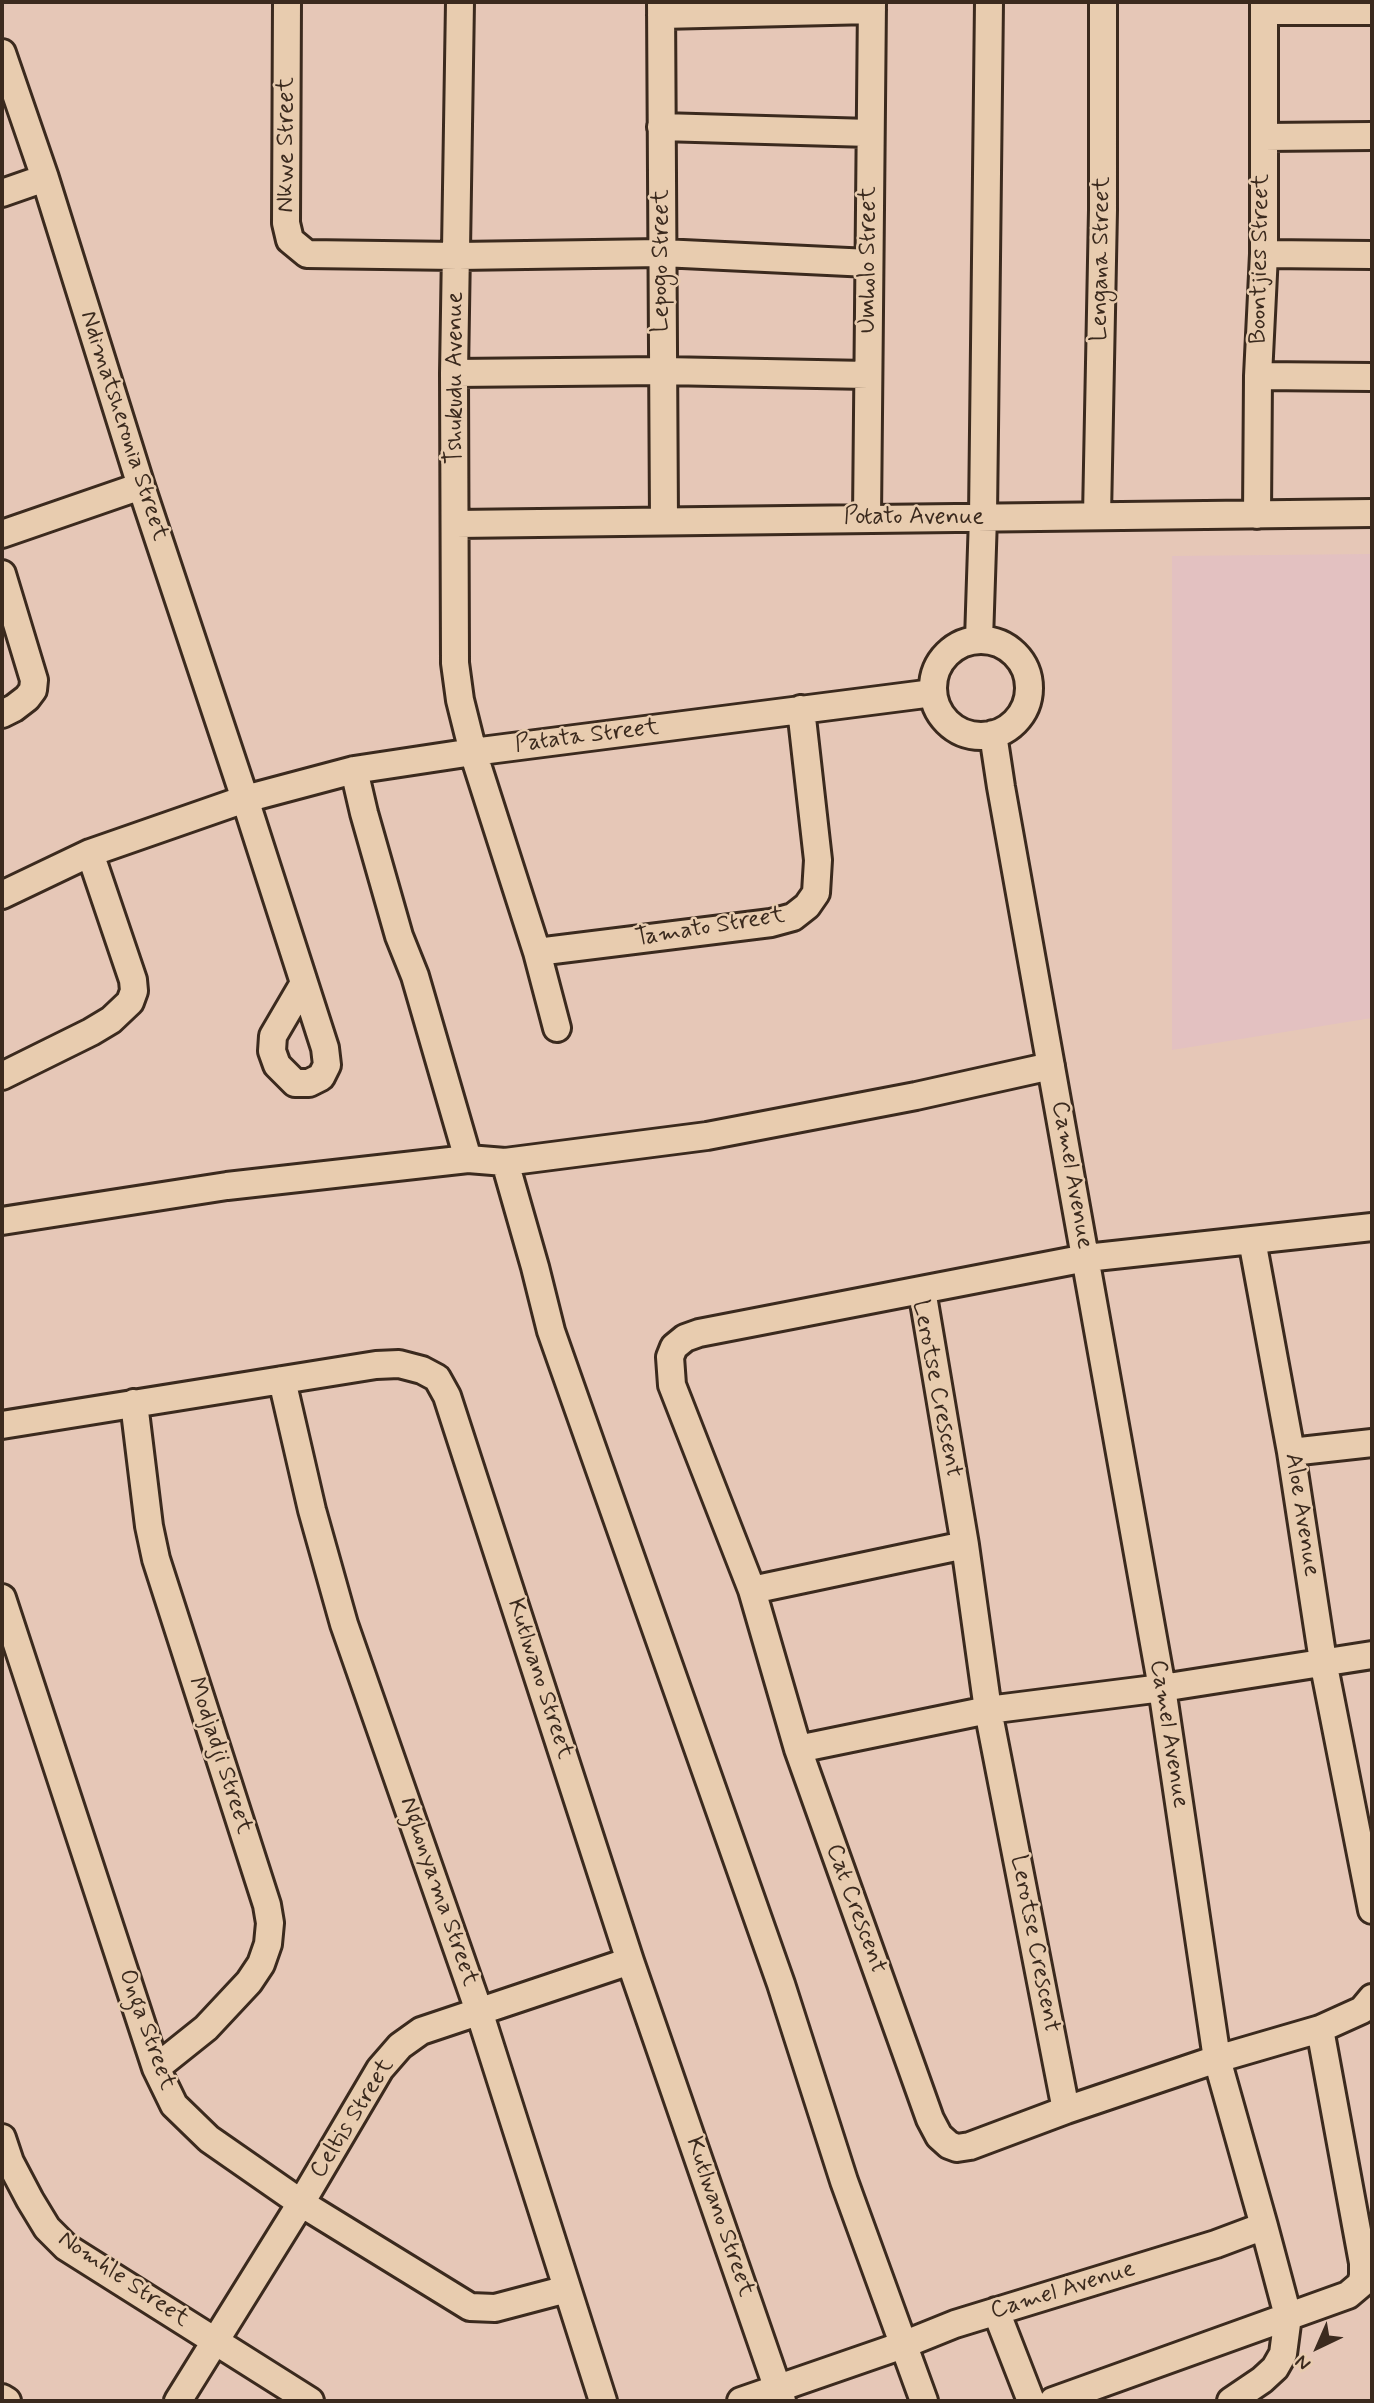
<!DOCTYPE html>
<html>
<head>
<meta charset="utf-8">
<style>
  body { margin:0 }
  #map { position:relative; width:1374px; height:2403px; overflow:hidden; background:#e6c7b7; font-family:Mynerve,sans-serif }
  canvas { display:block }
  .frame { position:absolute; inset:0; border:4px solid #3b2a1e; pointer-events:none }
  .north { position:absolute; left:1283px; top:2312px; width:70px; height:70px; -webkit-text-stroke:5px #e8ccaf; paint-order:stroke; rotate:224deg; font-size:19px; font-weight:700; line-height:28px; text-align:center; color:#3b2a1e }
  .north::after { content:''; display:block; margin:auto; width:24px; height:32px; background:#3b2a1e; clip-path:polygon(50% 0,100% 100%,50% 72%,0 100%) }
</style>
</head>
<body>
<div id="map">
<canvas width="1374" height="2403"></canvas>
<div class="frame"></div>
<div class="north">N</div>
</div>
<script>
const ctx = document.querySelector('canvas').getContext('2d');
ctx.lineJoin = 'round';
function fillPath(path, color) {
  ctx.fillStyle = color;
  ctx.fill(path, 'evenodd');
}
function poly(rows) {
  const path = new Path2D();
  for (const r of rows) {
    if (r.length === 3) {
      path.moveTo(r[0] + r[2], r[1]);
      path.arc(r[0], r[1], r[2], 0, 2 * Math.PI);
      continue;
    }
    path.moveTo(r[0], r[1]);
    for (let i = 2; i < r.length; i += 2) path.lineTo(r[i], r[i + 1]);
  }
  return path;
}
function stroke(path, color, width, dash) {
  ctx.strokeStyle = color;
  ctx.lineWidth = width;
  ctx.lineCap = dash ? 'butt' : 'round';
  ctx.setLineDash(dash || []);
  ctx.stroke(path);
}
function label(font, color, halo, rows, align = 'center') {
  ctx.font = font + ' Mynerve,sans-serif';
  ctx.lineWidth = 5;
  ctx.setLineDash([]);
  ctx.textBaseline = 'middle';
  ctx.strokeStyle = halo;
  ctx.fillStyle = color;
  for (const [text, x, y, turn = 0] of rows) {
    ctx.save();
    ctx.translate(x, y);
    ctx.rotate((+turn || 0) * Math.PI / 180);
    ctx.textAlign = isNaN(turn) ? turn : align;
    if (halo) ctx.strokeText(text, 0, 0);
    ctx.fillText(text, 0, 0);
    ctx.restore();
  }
}
fillPath(poly([
  [1372,554,1372,1018,1172,1050,1172,556]
]), '#e3c1c1');
const minor = poly([
  [287,2,286,223,290,240,307,254,458,256,662,253,869,263],
  [460,2,454,373,455,663,460,700,473,752,537,952,557,1028],
  [661,2,664,520],
  [1264,11,1372,11],
  [661,15,872,10],
  [2,53,45,178,141,486,245,799,325,1048,327,1065,321,1077,309,1083,295,1083,277,1065,272,1051,273,1036,304,983],
  [661,127,870,133],
  [1264,137,1372,136],
  [2,193,45,178],
  [1264,254,1372,255],
  [454,373,663,371,868,375],
  [1258,376,1372,377],
  [1257,515,1258,376,1264,254,1264,2],
  [1097,516,1103,210,1103,2],
  [867,517,872,2],
  [456,524,1372,513],
  [2,534,141,486],
  [2,574,34,680,33,690,27,698,14,708,2,714],
  [979,640,983,517,989,2],
  [981,688,48],
  [354,770,364,813,399,936,415,976,468,1159],
  [2,895,90,853,245,799,354,770,473,752,933,693],
  [537,952,771,923,793,917,807,906,816,893,818,860,801,709],
  [2,1076,91,1032,111,1020,130,1002,134,991,133,980,90,853],
  [505,1162,535,1267,551,1331,781,1984,844,2181,924,2401],
  [2,1221,227,1186,468,1159,505,1162,707,1136,916,1096,1051,1066],
  [1252,1240,1291,1452,1323,1661,1372,1910],
  [922,1290,965,1545,988,1710,1066,2110],
  [282,1380,312,1510,344,1624,479,2011,603,2401],
  [134,1403,149,1526,156,1559,267,1905,270,1923,268,1944,261,1964,249,1982,206,2028,156,2068],
  [2,1425,376,1365,399,1364,422,1370,437,1378,447,1396,630,1961,782,2401],
  [1291,1452,1372,1443],
  [752,1590,965,1545],
  [2,1598,156,2068,174,2105,209,2139,301,2203,470,2307,495,2308,567,2289],
  [1372,1655,1162,1688,988,1710,798,1749,930,2119,939,2136,949,2145,957,2148,970,2146,1066,2110,1217,2059,1320,2029,1362,2010,1372,1998],
  [798,1749,752,1590,672,1385,670,1357,674,1347,685,1338,699,1333,1086,1258,1372,1227],
  [2,2138,10,2162,30,2200,47,2228,66,2247,310,2401],
  [996,2311,1031,2401],
  [2,2398,7,2401],
  [178,2401,301,2203,380,2069,400,2046,421,2031,630,1961],
  [741,2401,903,2345,955,2324,1216,2244,1264,2226,1217,2059,1162,1688,1001,787,993,734],
  [1053,2401,1348,2295,1361,2284,1363,2276,1363,2263,1320,2029],
  [1231,2401,1262,2380,1275,2368,1283,2354,1288,2316,1264,2226]
]);
stroke(minor, '#3b2a1e', 32);
stroke(minor, '#e8ccaf', 26);
label('24px', '#3b2a1e', '#e8ccaf', [
  ["Nkwe Street",287,145,-90],
  ["Lengana Street",1102,259,-89],
  ["Boontjies Street",1261,259,-89],
  ["Umholo Street",869,260,-90],
  ["Lepogo Street",662,261,-90],
  ["Tshukudu Avenue",456,378,-90],
  ["Ndimatsheronia Street",123,426,72],
  ["Potato Avenue",914,518],
  ["Patata Street",587,737,-7],
  ["Tamato Street",710,928,-9],
  ["Camel Avenue",1071,1175,80],
  ["Lerotse Crescent",936,1389,79],
  ["Aloe Avenue",1301,1515,81],
  ["Kutlwano Street",539,1679,72],
  ["Camel Avenue",1168,1734,81],
  ["Modjadji Street",219,1756,72],
  ["Nghonyama Street",438,1892,71],
  ["Cat Crescent",855,1909,70],
  ["Lerotse Crescent",1034,1944,79],
  ["Onga Street",146,2030,70],
  ["Celtis Street",353,2119,-58],
  ["Kutlwano Street",719,2217,71],
  ["Nomhle Street",123,2280,34],
  ["Camel Avenue",1063,2291,-17]
]);
</script>
</body>
</html>
